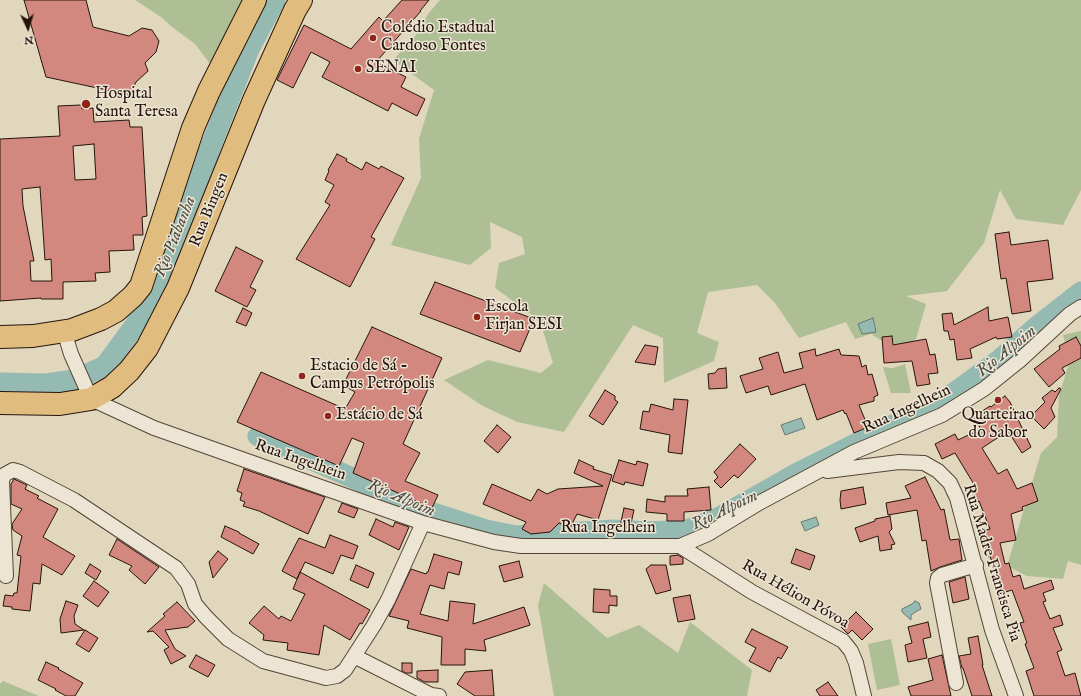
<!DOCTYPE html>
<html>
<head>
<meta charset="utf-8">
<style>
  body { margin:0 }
  #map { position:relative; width:1081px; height:696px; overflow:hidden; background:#e1d7bd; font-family:"IM FELL English",serif }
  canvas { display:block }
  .north { position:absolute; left:8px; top:8px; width:40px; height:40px; -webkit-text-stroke:3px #ece5d4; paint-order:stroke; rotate:176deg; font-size:11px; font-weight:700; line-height:16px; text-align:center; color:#26140c }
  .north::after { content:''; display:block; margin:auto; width:14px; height:18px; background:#26140c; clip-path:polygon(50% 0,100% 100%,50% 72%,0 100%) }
</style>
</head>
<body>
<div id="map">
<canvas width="1081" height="696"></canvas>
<div class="north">N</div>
</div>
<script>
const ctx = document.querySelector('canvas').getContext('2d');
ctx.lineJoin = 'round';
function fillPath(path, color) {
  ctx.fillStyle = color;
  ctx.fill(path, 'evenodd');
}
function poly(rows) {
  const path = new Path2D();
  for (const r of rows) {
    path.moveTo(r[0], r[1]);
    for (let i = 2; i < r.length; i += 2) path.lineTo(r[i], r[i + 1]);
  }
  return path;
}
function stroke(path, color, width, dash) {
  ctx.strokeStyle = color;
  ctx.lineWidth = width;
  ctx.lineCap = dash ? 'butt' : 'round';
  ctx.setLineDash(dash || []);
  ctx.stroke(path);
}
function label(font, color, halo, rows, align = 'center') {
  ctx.font = font + ' "IM FELL English",serif';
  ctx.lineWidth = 3;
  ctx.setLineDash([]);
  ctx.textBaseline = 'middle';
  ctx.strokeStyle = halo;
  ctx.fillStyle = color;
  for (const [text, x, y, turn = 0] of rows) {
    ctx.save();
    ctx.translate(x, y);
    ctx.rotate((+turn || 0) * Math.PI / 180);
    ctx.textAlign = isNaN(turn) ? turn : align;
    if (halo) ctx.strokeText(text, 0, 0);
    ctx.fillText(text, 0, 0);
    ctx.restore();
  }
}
fillPath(poly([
  [135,0,247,0,211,65,195,44,172,27,161,17],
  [440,0,1081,0,1081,190,1063,225,1016,219,1000,190,984,243,947,291,906,296,926,304,916,339,898,351,871,334,855,339,846,322,799,338,775,303,757,285,708,292,697,333,719,342,714,361,664,383,663,338,633,325,564,432,517,422,481,405,444,380,488,360,541,373,553,363,543,331,535,317,495,288,499,263,525,254,522,237,490,222,491,248,470,265,391,245,421,178,419,139,434,90,393,60,414,38,428,14],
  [1081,331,1081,565,1068,561,1063,579,1027,576,1007,566,1041,453,1057,437,1059,395,1070,360,1063,335],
  [905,364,911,393,891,393,883,367,893,368],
  [544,583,607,638,639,625,678,653,690,622,752,670,747,696,554,696,538,605],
  [891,639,900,685,877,690,868,644],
  [3,681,39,696,0,696,0,684]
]), '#aebf95');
const water = poly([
  [873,318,876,332,862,334,858,324,873,318],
  [801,418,805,428,785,435,781,425,801,418],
  [816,517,819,525,805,531,801,522,816,517],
  [915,601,919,603,921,609,917,611,911,615,911,620,902,612,902,609,912,604,915,601]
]);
fillPath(water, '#94bab2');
stroke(water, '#687870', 1);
stroke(poly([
  [0,383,46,384,74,380,105,366,144,313,182,230,210,148,249,49,275,0],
  [258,436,427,511,486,530,516,536,614,530,649,532,687,530,720,517,796,474,947,398,998,361,1035,328,1081,292]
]), '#94bab2', 21);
const building = poly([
  [24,0,86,0,93,27,129,36,142,28,152,30,159,41,156,52,145,63,148,71,136,82,130,95,46,77,24,0],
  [402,0,429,0,420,11,421,11,376,62,406,77,401,87,425,99,417,116,392,103,388,111,322,77,330,62,311,52,293,88,277,80,304,25,351,49,379,17,383,21,402,0],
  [81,105,82,109,93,108,94,122,129,120,130,127,142,127,147,216,142,217,143,235,133,235,134,250,109,251,110,272,95,273,96,281,63,282,63,299,41,299,41,298,0,301,0,139,60,136,58,106,81,105],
  [94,144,96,179,75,180,73,146,94,144],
  [40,187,45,260,51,259,52,281,31,281,30,261,34,261,23,206,22,189,40,187],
  [337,154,347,159,346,161,362,170,366,162,379,169,381,166,404,178,371,237,375,239,350,287,296,259,330,205,325,202,334,185,325,180,329,171,328,170,337,154],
  [1009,232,1011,245,1048,240,1053,279,1027,282,1031,311,1012,314,1006,278,1001,279,995,234,1009,232],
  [236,247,263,261,250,287,256,290,247,307,215,291,236,247],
  [435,282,534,319,520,352,420,314,435,282],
  [988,307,989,321,1008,317,1012,337,997,339,996,337,970,349,972,358,957,360,954,339,950,340,948,331,944,331,942,314,952,313,954,325,988,307],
  [243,308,252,313,246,326,236,322,243,308],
  [372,327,442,358,403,444,420,453,405,481,438,495,432,508,353,473,364,443,352,438,339,466,237,422,261,372,345,409,355,392,343,385,372,327],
  [892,336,893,345,926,339,930,355,935,354,938,373,928,374,930,384,917,386,912,361,884,363,882,337,892,336],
  [1076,337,1081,346,1081,358,1062,368,1065,373,1049,387,1034,369,1060,349,1059,346,1076,337],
  [645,345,658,347,655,365,635,362,645,345],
  [815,349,816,356,839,349,841,355,859,356,862,367,866,365,868,375,872,374,878,395,874,397,874,401,859,405,868,427,854,433,846,413,845,414,843,410,817,420,805,384,771,395,768,386,746,393,740,376,763,369,759,358,778,352,784,373,803,368,799,353,815,349],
  [726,368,727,388,709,389,708,374,715,373,718,369,726,368],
  [1059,388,1061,389,1051,408,1055,417,1044,429,1031,416,1045,402,1042,398,1052,390,1055,392,1059,388],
  [605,390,615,396,615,400,618,402,603,425,589,416,605,390],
  [1005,396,1010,402,1031,447,1022,453,1008,431,982,448,998,474,1007,469,1017,489,1032,483,1038,501,1022,507,1023,510,1011,514,1016,540,1000,543,1005,564,1009,563,1013,577,1020,575,1024,589,1051,580,1054,589,1043,593,1046,601,1043,602,1050,619,1060,615,1063,625,1053,628,1062,650,1057,652,1065,676,1075,673,1081,696,1034,696,1026,671,1034,668,1025,644,1027,643,1020,623,1024,622,1012,590,999,594,995,581,997,579,990,556,988,557,982,531,990,529,979,501,978,502,970,488,975,486,955,453,942,459,935,444,955,434,958,440,981,429,973,417,990,406,991,407,1005,396],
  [674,399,688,400,682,454,668,452,670,435,640,429,643,411,649,412,651,404,673,410,674,399],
  [497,425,511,437,498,453,484,441,497,425],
  [740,444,756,459,738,478,734,475,721,488,714,481,718,477,714,472,740,444],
  [579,460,594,467,593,469,612,475,598,520,577,514,570,528,559,523,550,532,531,534,522,529,526,522,483,504,492,484,531,501,538,489,547,494,558,489,603,486,574,473,579,460],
  [619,460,636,465,637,461,648,464,643,486,625,482,624,485,612,481,619,460],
  [244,469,325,497,308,534,259,511,243,506,245,502,240,500,242,493,237,491,244,469],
  [925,477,941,510,944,509,950,540,959,539,962,560,940,567,931,571,926,540,922,541,917,510,888,515,886,503,911,498,905,486,925,477],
  [14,479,27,485,25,489,39,496,37,498,58,509,43,537,75,556,62,575,42,564,40,584,33,583,30,611,12,609,12,607,3,606,5,595,13,596,14,593,17,593,21,556,17,555,22,536,13,530,12,524,22,509,11,504,11,484,14,479],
  [709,487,711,510,684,512,684,521,667,521,667,514,646,512,647,499,665,502,665,496,688,496,687,489,709,487],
  [863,487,866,504,841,509,840,500,841,491,863,487],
  [342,503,358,509,354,518,338,512,342,503],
  [624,508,634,510,630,528,620,526,624,508],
  [890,516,892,529,889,532,895,544,891,545,892,549,880,551,878,536,860,542,855,528,875,521,875,519,890,516],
  [376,519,393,527,395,522,409,527,399,550,369,535,376,519],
  [225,526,239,532,239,533,259,544,253,554,221,537,225,526],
  [330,535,358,546,353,559,341,555,333,574,305,562,297,579,282,571,299,538,325,548,330,535],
  [117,539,159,567,145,584,129,570,132,566,109,555,117,539],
  [796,549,815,556,810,570,791,563,796,549],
  [218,551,228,559,213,578,209,562,218,551],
  [434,554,462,562,459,575,448,572,444,589,430,585,420,614,448,621,450,601,475,604,473,624,524,607,530,625,484,640,486,651,465,649,465,665,441,665,442,637,407,628,409,621,389,616,411,569,426,574,427,572,428,572,434,554],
  [678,555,683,558,683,564,670,565,670,556,678,555],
  [519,561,523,577,504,582,499,566,519,561],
  [90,564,101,571,96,580,85,573,90,564],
  [356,565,374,573,368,588,350,580,356,565],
  [651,565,666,565,671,590,656,594,646,569,651,565],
  [300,572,370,610,362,624,360,623,350,640,324,625,319,655,287,650,288,643,263,640,264,635,249,623,264,606,279,619,281,616,291,621,305,594,293,589,300,572],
  [965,577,969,599,953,603,949,582,965,577],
  [94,581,109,592,98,607,83,596,94,581],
  [594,589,610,590,610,596,617,596,617,606,609,605,609,613,593,612,594,589],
  [690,595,695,619,678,622,673,598,690,595],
  [66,601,78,605,74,616,75,624,84,630,61,633,60,619,66,601],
  [177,602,195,621,188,627,165,630,175,649,186,656,171,664,164,650,169,647,153,631,147,632,165,616,163,614,177,602],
  [856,612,873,629,862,640,852,630,848,634,841,627,856,612],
  [928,622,931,637,923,639,927,658,908,662,905,645,912,643,908,627,928,622],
  [752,629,788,647,781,659,778,657,770,672,749,661,756,648,745,642,752,629],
  [85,630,98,638,89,652,76,644,85,630],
  [978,636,983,665,982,665,992,696,972,696,963,668,962,668,959,656,971,654,968,638,978,636],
  [196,655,215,665,208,677,189,667,196,655],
  [942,655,951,696,911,696,908,687,933,680,928,659,942,655],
  [46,662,59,668,58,669,83,683,75,696,66,696,55,690,56,689,38,680,46,662],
  [402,663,412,663,412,673,406,673,402,671,402,663],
  [438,670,438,682,425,682,417,678,417,671,438,670],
  [492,670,494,696,475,696,457,684,465,672,492,670],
  [828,682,838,696,820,696,816,690,828,682]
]);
fillPath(building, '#d3887f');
stroke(building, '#26140c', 1);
const minor = poly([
  [64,331,71,354,91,399,154,428,423,523,494,542,521,546,680,546,708,534,759,503,854,452,942,415,984,389,1019,361,1070,314,1081,307],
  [827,471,899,462,924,463,938,471,950,483,957,498,992,630,1016,696],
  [680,546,752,592,843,641,851,651,856,663,864,696],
  [6,576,2,481,4,475,13,470,20,472,74,500,176,568,188,584,195,604,206,617,228,639,263,661,326,678,337,676,345,670,374,625,388,600,423,523],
  [354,656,431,695,439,696],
  [956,683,937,583,938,578,942,575,976,565]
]);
const primary = poly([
  [0,337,33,336,72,330,101,319,116,311,133,296,141,286,193,128,209,91,255,0],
  [0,403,60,404,91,399,112,387,129,371,147,348,178,288,254,100,295,10,301,0]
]);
stroke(minor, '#554538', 16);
stroke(primary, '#26140c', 24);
stroke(minor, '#ece5d4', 14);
stroke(primary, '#e0bc7e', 22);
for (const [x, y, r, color] of [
  [373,38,4,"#8f2418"],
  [358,69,4,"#8f2418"],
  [86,104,5,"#8f2418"],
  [477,317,4,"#8f2418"],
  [302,376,4,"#8f2418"],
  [998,400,4,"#8f2418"],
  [328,416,4,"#8f2418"]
]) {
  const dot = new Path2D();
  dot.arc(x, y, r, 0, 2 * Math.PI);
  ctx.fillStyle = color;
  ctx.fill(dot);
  stroke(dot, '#ece5d4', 1.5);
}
label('16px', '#26140c', '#ece5d4', [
  ["Colédio Estadual",381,29],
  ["Cardoso Fontes",381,47],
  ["SENAI",366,69],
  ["Hospital",95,95],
  ["Santa Teresa",95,113],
  ["Escola",485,308],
  ["Firjan SESI",485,326],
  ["Estacio de Sá -",310,367],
  ["Campus Petrópolis",310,385],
  ["Estácio de Sá",336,416],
  ["Quarteirao",998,416,"center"],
  ["do Sabor",998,434,"center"]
], 'left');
label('16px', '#26140c', '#ece5d4', [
  ["Rua Bingen",210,210,-68],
  ["Rua Ingelhein",907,410,-25],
  ["Rua Ingelhein",300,461,19],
  ["Rua Ingelhein",608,529],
  ["Rua Madre Francisca Pia",991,563,73],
  ["Rua Hélion Póvoa",795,595,30]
]);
label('italic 17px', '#4c4e46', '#ece5d4', [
  ["Rio Piabanha",176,237,-68],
  ["Rio Alpoim",1007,352,-39],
  ["Rio Alpoim",401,499,23],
  ["Rio Alpoim",725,511,-26]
]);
</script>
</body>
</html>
